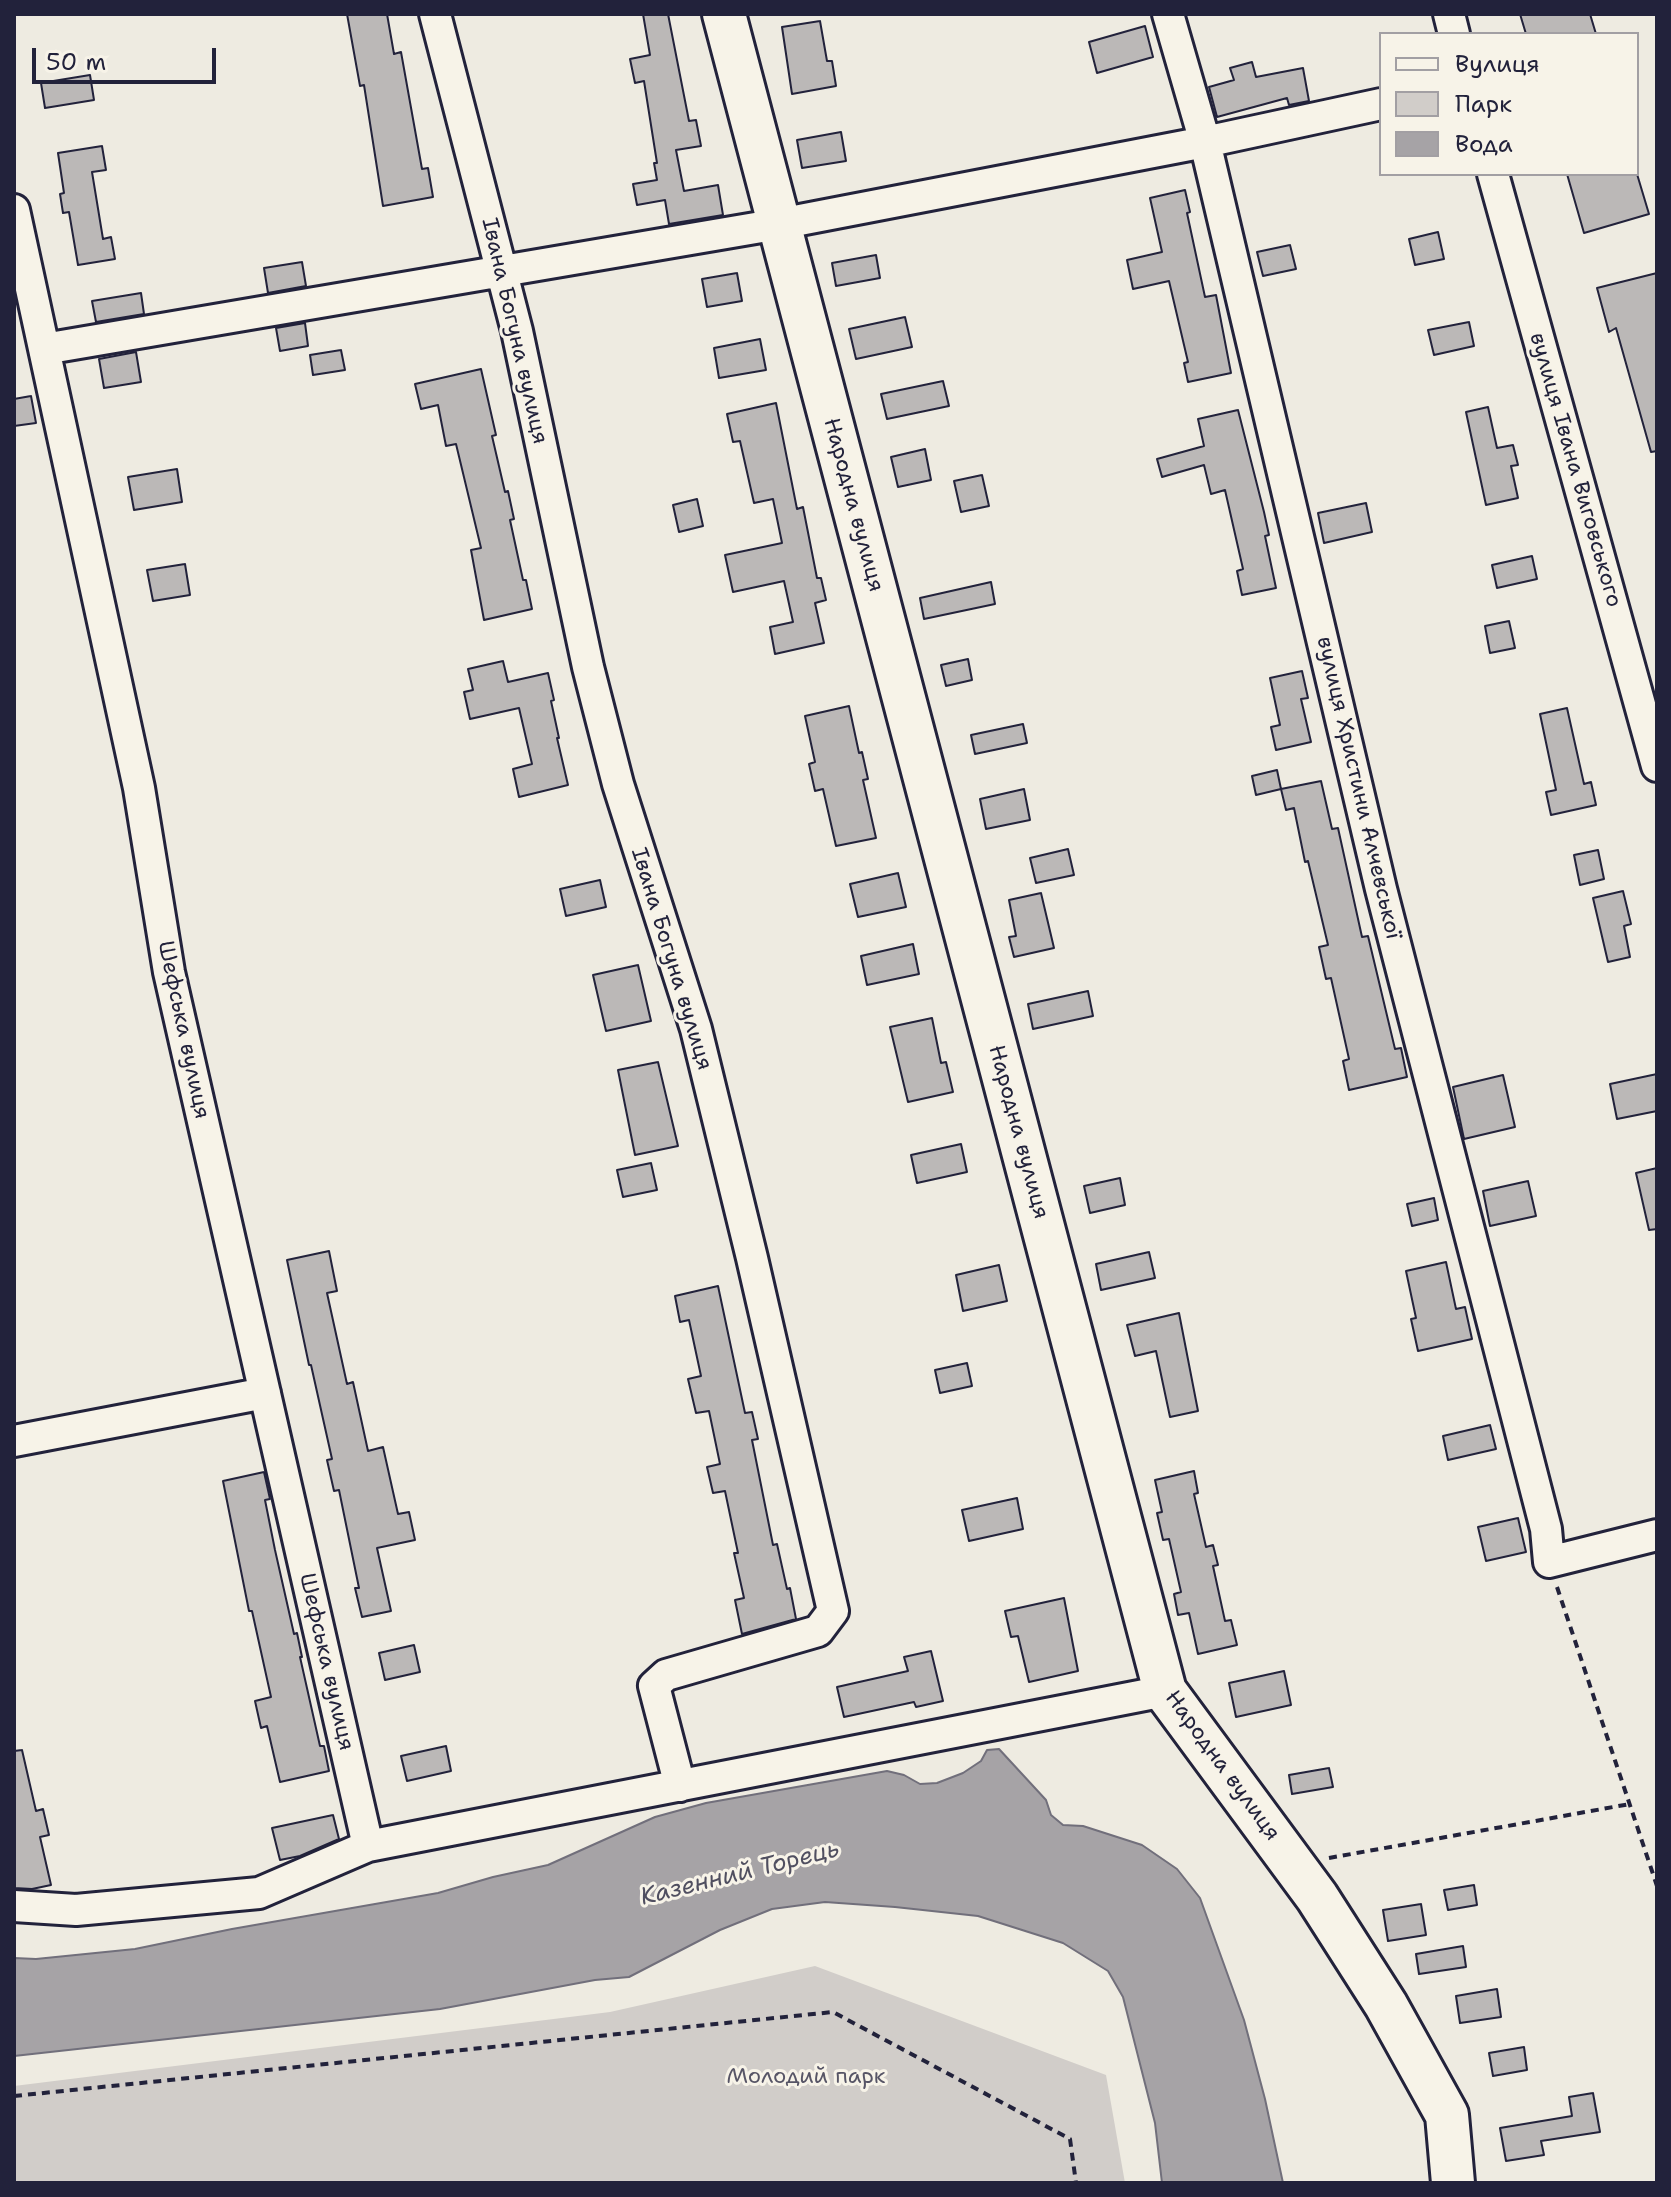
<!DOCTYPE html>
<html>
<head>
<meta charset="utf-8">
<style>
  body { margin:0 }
  #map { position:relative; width:1671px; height:2197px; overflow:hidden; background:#eeebe1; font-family:"Shantell Sans",sans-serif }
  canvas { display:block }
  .frame { position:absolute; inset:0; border:16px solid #22223b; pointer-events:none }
  .legend { position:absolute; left:1379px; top:32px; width:260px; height:144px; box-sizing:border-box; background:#f7f3e8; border:2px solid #a29fa3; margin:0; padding:10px 14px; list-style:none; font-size:24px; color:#22223b }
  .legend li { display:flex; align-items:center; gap:16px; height:40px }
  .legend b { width:40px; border:2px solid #a29fa3 }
  .scale { position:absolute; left:32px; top:48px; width:184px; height:36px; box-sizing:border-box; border:4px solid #22223b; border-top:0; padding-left:10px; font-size:24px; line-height:28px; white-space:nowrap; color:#22223b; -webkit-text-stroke:6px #f7f3e8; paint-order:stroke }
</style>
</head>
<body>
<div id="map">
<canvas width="1671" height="2197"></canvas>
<div class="frame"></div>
<ul class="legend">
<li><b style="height:10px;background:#f7f3e8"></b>Вулиця</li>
<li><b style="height:22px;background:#d1cdc9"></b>Парк</li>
<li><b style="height:22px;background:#a6a3a6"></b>Вода</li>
</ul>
<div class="scale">50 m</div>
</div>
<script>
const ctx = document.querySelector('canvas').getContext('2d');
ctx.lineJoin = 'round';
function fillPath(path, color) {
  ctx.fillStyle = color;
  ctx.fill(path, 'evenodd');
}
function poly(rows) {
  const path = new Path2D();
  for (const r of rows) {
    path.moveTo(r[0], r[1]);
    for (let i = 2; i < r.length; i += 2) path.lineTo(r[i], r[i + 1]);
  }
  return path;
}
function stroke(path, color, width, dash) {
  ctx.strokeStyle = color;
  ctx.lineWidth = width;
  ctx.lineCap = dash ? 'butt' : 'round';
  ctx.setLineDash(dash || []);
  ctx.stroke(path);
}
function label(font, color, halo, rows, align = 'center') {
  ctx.font = font + ' "Shantell Sans",sans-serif';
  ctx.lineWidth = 6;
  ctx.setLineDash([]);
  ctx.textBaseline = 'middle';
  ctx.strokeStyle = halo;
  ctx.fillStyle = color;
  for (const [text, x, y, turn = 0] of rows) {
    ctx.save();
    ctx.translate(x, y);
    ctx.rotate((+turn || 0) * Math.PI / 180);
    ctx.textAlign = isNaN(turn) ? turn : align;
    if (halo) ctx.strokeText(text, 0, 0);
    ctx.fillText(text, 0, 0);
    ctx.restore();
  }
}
fillPath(poly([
  [815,1966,1106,2075,1125,2183,14,2183,14,2086,610,2012]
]), '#d1cdc9');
const water = poly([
  [999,1749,1046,1800,1051,1815,1063,1825,1083,1826,1142,1845,1177,1869,1200,1898,1244,2020,1265,2099,1283,2183,1162,2183,1155,2123,1123,1997,1108,1971,1063,1943,978,1916,895,1907,825,1902,772,1909,720,1930,629,1977,595,1980,440,2009,14,2056,14,1958,36,1959,135,1949,232,1929,438,1893,493,1877,548,1865,655,1817,706,1803,887,1771,904,1775,920,1784,937,1783,963,1773,981,1761,987,1750,999,1749]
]);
fillPath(water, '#a6a3a6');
stroke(water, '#716f7b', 2);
const building = poly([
  [347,14,387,14,394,54,401,52,422,169,428,168,433,197,383,206,364,85,360,86,347,14],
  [643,14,668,14,689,121,696,120,701,146,676,150,684,191,718,185,723,215,669,224,665,200,637,205,633,184,657,180,654,163,657,163,644,81,635,83,630,59,650,55,643,14],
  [1520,14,1590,14,1596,34,1526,34,1520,14],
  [820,21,827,61,832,61,836,86,792,94,782,27,820,21],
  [1145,26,1153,57,1097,73,1089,42,1145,26],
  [1252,62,1256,77,1303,68,1309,101,1289,105,1287,98,1217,117,1209,87,1234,80,1230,68,1252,62],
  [90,75,94,100,45,108,41,83,90,75],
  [841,132,846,161,802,168,797,140,841,132],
  [102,146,106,170,92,172,103,239,111,237,115,259,78,265,69,212,63,213,60,194,64,193,58,153,102,146],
  [1567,174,1637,174,1649,214,1584,233,1567,174],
  [1185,190,1190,212,1187,213,1205,297,1216,295,1231,373,1188,382,1184,363,1188,362,1169,281,1133,289,1127,260,1162,252,1150,198,1185,190],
  [1438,232,1444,259,1415,265,1409,239,1438,232],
  [1290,245,1296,269,1263,276,1257,252,1290,245],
  [876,255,880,278,836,286,832,263,876,255],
  [302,262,306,286,268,293,264,268,302,262],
  [737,273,742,301,707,307,702,279,737,273],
  [1657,273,1657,451,1651,452,1616,328,1609,332,1597,288,1657,273],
  [141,293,144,314,96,322,92,301,141,293],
  [905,317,912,347,856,359,849,329,905,317],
  [1469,322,1474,346,1434,355,1428,330,1469,322],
  [305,323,308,346,280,351,276,328,305,323],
  [760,339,766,370,719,378,714,348,760,339],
  [341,350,345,370,313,375,310,355,341,350],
  [136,352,141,382,104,388,99,359,136,352],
  [481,369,496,435,492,436,505,492,508,491,514,519,510,520,523,580,526,580,532,609,484,620,471,550,481,548,456,444,446,446,438,405,421,409,415,384,481,369],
  [943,381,949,406,887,419,881,394,943,381],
  [31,396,36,423,14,426,14,399,31,396],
  [776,403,797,509,803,507,817,578,821,578,826,600,815,603,824,643,775,654,770,627,793,622,784,581,733,592,725,555,782,543,773,499,754,503,740,441,733,442,727,414,776,403],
  [1488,407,1497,448,1513,445,1518,465,1511,466,1518,498,1486,505,1466,412,1488,407],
  [1238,410,1264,512,1269,535,1265,536,1276,588,1242,595,1237,571,1243,569,1225,490,1211,494,1204,465,1162,477,1157,459,1204,446,1198,419,1238,410],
  [925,449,931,480,898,487,891,457,925,449],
  [177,469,182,502,134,510,128,477,177,469],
  [982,475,989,506,961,512,954,481,982,475],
  [697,499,703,526,679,532,673,505,697,499],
  [1366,503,1372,532,1324,543,1318,513,1366,503],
  [1532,556,1537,579,1497,588,1492,565,1532,556],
  [185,564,190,595,153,601,147,570,185,564],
  [991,582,995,604,924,619,920,598,991,582],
  [1509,621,1515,648,1490,653,1485,626,1509,621],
  [968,659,972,680,946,686,941,665,968,659],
  [503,661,508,682,548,673,554,700,551,701,559,738,557,738,568,785,519,797,513,769,532,764,519,708,470,719,464,692,473,690,468,669,503,661],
  [1302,671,1308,698,1301,699,1311,742,1276,750,1271,727,1280,725,1270,678,1302,671],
  [849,706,859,753,862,752,868,779,863,780,876,838,836,846,823,789,815,791,809,764,815,762,805,716,849,706],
  [1567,708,1584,784,1591,782,1596,805,1551,815,1546,792,1556,790,1540,714,1567,708],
  [1023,724,1027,743,975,754,971,735,1023,724],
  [1277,770,1281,789,1256,795,1252,776,1277,770],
  [1321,781,1332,829,1338,828,1362,937,1368,936,1395,1049,1401,1048,1407,1077,1349,1090,1343,1061,1349,1059,1331,978,1326,979,1319,947,1328,945,1308,861,1305,862,1294,808,1286,810,1281,789,1321,781],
  [1024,789,1030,820,986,829,980,799,1024,789],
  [1068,849,1074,875,1036,883,1030,858,1068,849],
  [1598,850,1604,879,1580,885,1574,855,1598,850],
  [898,873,906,907,858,917,850,884,898,873],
  [600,880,606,907,566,916,560,889,600,880],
  [1623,891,1631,924,1624,926,1630,957,1608,962,1593,898,1623,891],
  [1041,893,1054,948,1014,957,1009,937,1016,936,1009,900,1041,893],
  [913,944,919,974,867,985,861,956,913,944],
  [638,965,651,1021,606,1031,593,975,638,965],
  [1088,991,1093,1016,1033,1029,1028,1004,1088,991],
  [932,1018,941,1063,946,1062,953,1092,908,1102,890,1027,932,1018],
  [658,1062,678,1146,635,1155,618,1070,658,1062],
  [1657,1074,1657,1111,1617,1119,1610,1084,1657,1074],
  [1503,1075,1515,1127,1464,1139,1453,1087,1503,1075],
  [961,1144,967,1172,917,1183,911,1155,961,1144],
  [651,1163,657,1190,623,1197,617,1170,651,1163],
  [1657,1168,1657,1229,1649,1230,1636,1173,1657,1168],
  [1120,1178,1125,1205,1090,1213,1084,1186,1120,1178],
  [1528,1181,1536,1216,1490,1226,1483,1191,1528,1181],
  [1434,1198,1438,1220,1412,1226,1407,1204,1434,1198],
  [329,1251,337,1291,327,1293,347,1384,353,1382,368,1451,383,1447,398,1514,409,1512,415,1540,377,1548,391,1611,362,1617,355,1588,359,1588,339,1490,334,1491,327,1460,332,1459,311,1365,309,1365,287,1260,329,1251],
  [1149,1252,1155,1278,1101,1290,1096,1264,1149,1252],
  [1446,1262,1456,1309,1465,1307,1472,1339,1418,1351,1411,1319,1416,1318,1406,1271,1446,1262],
  [999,1265,1007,1301,963,1311,956,1275,999,1265],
  [718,1286,745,1413,752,1412,758,1439,752,1440,773,1545,777,1544,787,1589,790,1588,796,1619,742,1634,735,1600,744,1598,734,1553,738,1553,725,1491,713,1493,707,1467,720,1464,709,1411,696,1413,688,1379,701,1376,689,1320,680,1322,675,1296,718,1286],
  [1179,1313,1198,1411,1170,1417,1156,1351,1135,1356,1127,1325,1179,1313],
  [967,1363,972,1386,940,1393,935,1370,967,1363],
  [1490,1425,1496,1449,1448,1460,1443,1436,1490,1425],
  [1194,1471,1198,1493,1194,1494,1206,1547,1213,1545,1218,1565,1213,1566,1225,1621,1231,1620,1237,1645,1198,1654,1189,1613,1178,1615,1174,1594,1181,1592,1169,1539,1163,1540,1157,1513,1162,1512,1155,1480,1194,1471],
  [264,1472,270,1499,265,1500,275,1550,294,1634,297,1633,302,1657,300,1657,320,1746,324,1746,329,1771,280,1782,267,1726,261,1728,255,1701,271,1697,252,1611,249,1611,223,1481,264,1472],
  [1017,1498,1023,1529,969,1541,962,1510,1017,1498],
  [1518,1518,1526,1552,1486,1561,1478,1527,1518,1518],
  [1064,1598,1078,1671,1029,1682,1018,1636,1011,1637,1005,1611,1064,1598],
  [414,1645,420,1672,385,1680,379,1653,414,1645],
  [931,1651,943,1701,916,1707,914,1702,844,1717,837,1687,908,1671,904,1657,931,1651],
  [1284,1671,1291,1705,1236,1717,1229,1683,1284,1671],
  [446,1746,451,1771,407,1781,401,1756,446,1746],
  [22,1750,36,1811,43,1809,49,1835,40,1837,51,1885,32,1889,14,1888,14,1751,22,1750],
  [1329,1768,1333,1787,1292,1794,1289,1775,1329,1768],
  [333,1815,339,1839,300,1856,280,1860,272,1828,333,1815],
  [1474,1885,1477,1905,1448,1910,1444,1890,1474,1885],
  [1421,1904,1426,1935,1388,1941,1383,1910,1421,1904],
  [1463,1946,1466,1967,1419,1974,1416,1954,1463,1946],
  [1497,1989,1501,2017,1460,2023,1456,1996,1497,1989],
  [1524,2047,1527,2070,1493,2076,1489,2053,1524,2047],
  [1593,2093,1600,2132,1541,2141,1544,2155,1506,2161,1500,2128,1572,2116,1569,2097,1593,2093]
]);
fillPath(building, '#bbb8b7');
stroke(building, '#22223b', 2);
const street = poly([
  [435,14,517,331,588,667,618,784,696,1029,752,1258,833,1611,818,1631,666,1675,654,1686,680,1786],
  [1168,14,1205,142,1381,889,1546,1529,1549,1562,1657,1535],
  [1449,14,1454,34],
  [1493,174,1657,766],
  [14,210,139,788,169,972,368,1846],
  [44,349,779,224,1205,142,1381,104],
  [14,1441,265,1393],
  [14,1906,76,1910,259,1893,368,1846,1165,1691]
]);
const secondary = poly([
  [724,14,1165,1691,1317,1897,1386,2005,1447,2115,1453,2183]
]);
stroke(street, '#22223b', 36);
stroke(secondary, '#22223b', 48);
stroke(poly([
  [1557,1587,1657,1886],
  [1329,1858,1630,1804],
  [14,2096,833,2012,1070,2139,1076,2183]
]), '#22223b', 4, [8, 6]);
stroke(street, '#f7f3e8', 30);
stroke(secondary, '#f7f3e8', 42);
label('22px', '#22223b', '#f7f3e8', [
  ["Івана Богуна вулиця",514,331,77],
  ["вулиця Івана Виговського",1575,470,74],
  ["Народна вулиця",853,505,75],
  ["вулиця Христини Алчевської",1358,788,77],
  ["Івана Богуна вулиця",671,959,73],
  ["Шефська вулиця",183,1030,78],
  ["Народна вулиця",1018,1132,75],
  ["Шефська вулиця",326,1662,77],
  ["Народна вулиця",1222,1766,54]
]);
label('22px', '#575566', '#f7f3e8', [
  ["Молодий парк",806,2077]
]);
label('italic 24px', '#504f60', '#f7f3e8', [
  ["Казенний Торець",740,1874,-14]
]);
</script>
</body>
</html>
